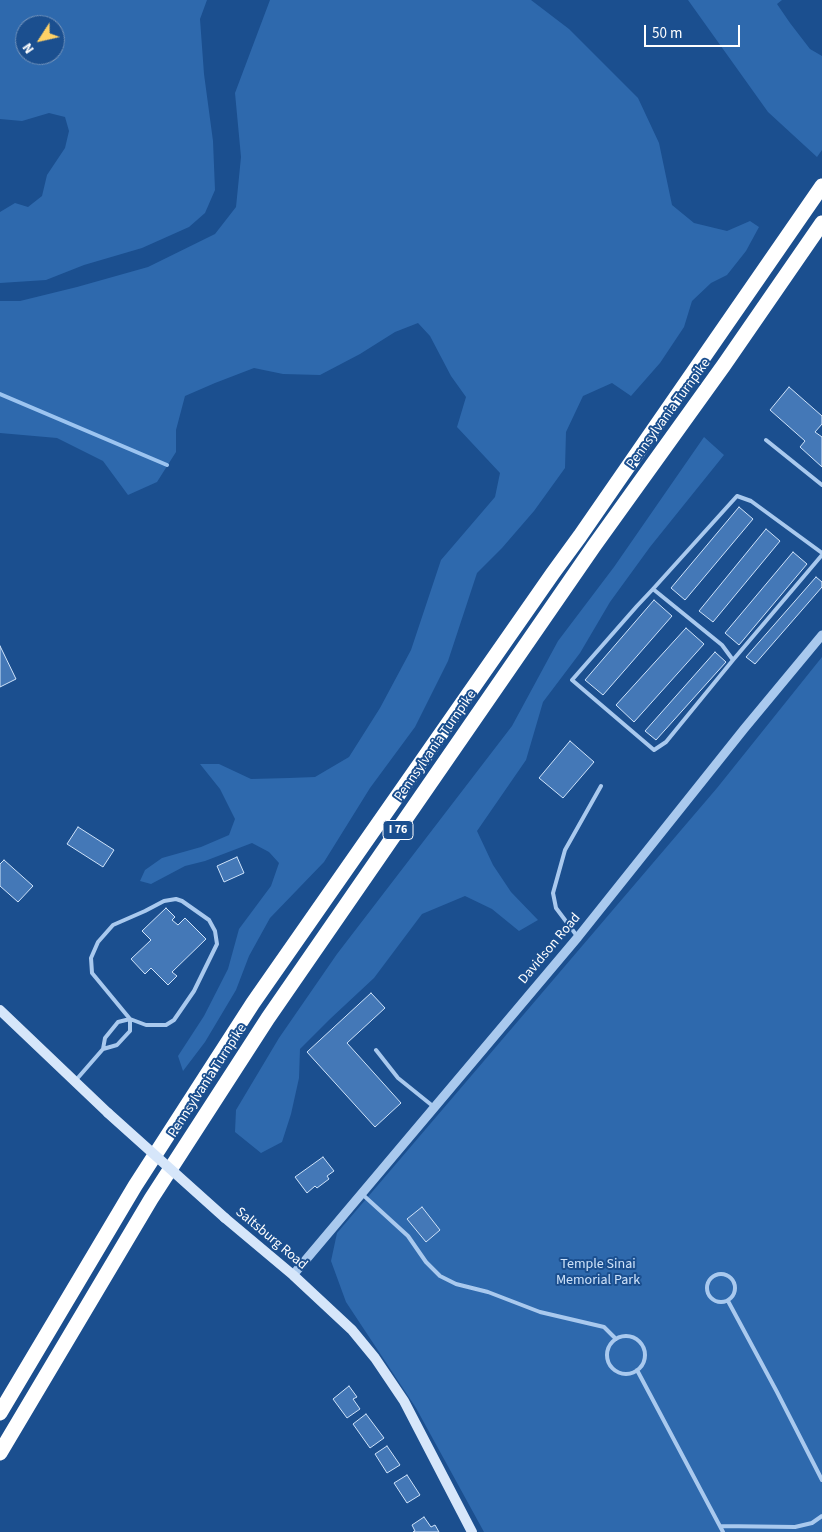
<!DOCTYPE html>
<html>
<head>
<meta charset="utf-8">
<style>
  body { margin:0 }
  #map { position:relative; width:822px; height:1532px; overflow:hidden; background:#1b4f8f; font-family:"Source Sans 3",sans-serif }
  canvas { display:block }
  .north { position:absolute; left:15px; top:15px; width:50px; height:50px; box-sizing:border-box; background:#1b4f8f; border:1px solid #7695bc; border-radius:50%; rotate:235deg; font-size:14px; font-weight:700; line-height:20px; text-align:center; color:#fff }
  .north::after { content:''; display:block; margin:auto; width:18px; height:22px; background:#ffd166; clip-path:polygon(50% 0,100% 100%,50% 72%,0 100%) }
  .scale { position:absolute; left:644px; top:25px; width:96px; height:22px; box-sizing:border-box; border:2px solid #fff; border-top:0; padding-left:6px; font-size:15px; line-height:18px; white-space:nowrap; color:#fff; -webkit-text-stroke:4px #1b4f8f; paint-order:stroke }
</style>
</head>
<body>
<div id="map">
<canvas width="822" height="1532"></canvas>
<div class="north">N</div>
<div class="scale">50 m</div>
</div>
<script>
const ctx = document.querySelector('canvas').getContext('2d');
ctx.lineJoin = 'round';
function fillPath(path, color) {
  ctx.fillStyle = color;
  ctx.fill(path, 'evenodd');
}
function poly(rows) {
  const path = new Path2D();
  for (const r of rows) {
    if (r.length === 3) {
      path.moveTo(r[0] + r[2], r[1]);
      path.arc(r[0], r[1], r[2], 0, 2 * Math.PI);
      continue;
    }
    path.moveTo(r[0], r[1]);
    for (let i = 2; i < r.length; i += 2) path.lineTo(r[i], r[i + 1]);
  }
  return path;
}
function stroke(path, color, width, dash) {
  ctx.strokeStyle = color;
  ctx.lineWidth = width;
  ctx.lineCap = dash ? 'butt' : 'round';
  ctx.setLineDash(dash || []);
  ctx.stroke(path);
}
function label(font, color, halo, rows, align = 'center') {
  ctx.font = font + ' "Source Sans 3",sans-serif';
  ctx.lineWidth = 4;
  ctx.setLineDash([]);
  ctx.textBaseline = 'middle';
  ctx.strokeStyle = halo;
  ctx.fillStyle = color;
  for (const [text, x, y, turn = 0] of rows) {
    ctx.save();
    ctx.translate(x, y);
    ctx.rotate((+turn || 0) * Math.PI / 180);
    ctx.textAlign = isNaN(turn) ? turn : align;
    if (halo) ctx.strokeText(text, 0, 0);
    ctx.fillText(text, 0, 0);
    ctx.restore();
  }
}
fillPath(poly([
  [0,0,207,0,200,19,204,74,213,141,215,190,205,213,189,227,142,248,84,265,46,280,0,283,0,212,15,203,28,207,42,196,47,175,65,148,69,131,65,117,49,113,22,121,0,119],
  [25,25,55,25,55,55,25,55],
  [270,0,531,0,569,29,638,98,659,143,672,205,694,223,727,231,750,221,759,227,746,251,727,275,711,283,692,301,684,327,660,363,631,396,612,383,583,396,566,432,565,468,534,511,502,548,477,573,448,661,415,727,370,788,324,862,270,918,249,956,236,990,205,1042,183,1071,178,1056,204,1016,228,969,239,929,271,886,279,863,269,852,252,843,205,861,185,866,151,884,140,881,145,870,162,858,201,847,229,835,235,819,220,789,200,764,219,764,251,779,289,778,315,777,349,757,380,708,411,650,441,560,495,497,500,473,457,427,466,397,451,376,430,336,418,323,395,332,360,354,320,375,283,374,254,368,215,383,185,396,176,430,176,452,157,482,128,495,103,461,57,438,0,433,0,301,20,301,77,287,148,267,215,234,236,207,241,157,235,93],
  [688,0,782,0,777,4,790,23,810,49,822,56,822,150,817,157,768,112],
  [704,437,724,455,650,547,610,602,580,653,543,702,526,760,477,831,493,865,511,892,538,920,519,931,492,909,465,896,422,914,374,978,330,1019,300,1049,299,1078,291,1114,282,1142,261,1153,235,1132,236,1110,279,1038,337,954,512,726,558,641,614,567],
  [822,657,822,1532,484,1532,416,1408,346,1302,331,1261,337,1233,717,788]
]), '#2e69ad');
stroke(poly([
  [0,394,167,465]
]), '#9cc4f0', 4);
const building = poly([
  [789,387,822,416,822,424,815,432,822,437,822,467,800,447,805,441,770,410,789,387],
  [739,507,753,519,685,600,671,588,739,507],
  [766,529,780,541,713,622,699,611,766,529],
  [793,552,807,564,739,645,725,633,793,552],
  [816,577,822,582,822,587,755,664,746,657,816,577],
  [654,600,672,616,603,695,585,680,654,600],
  [686,628,704,644,634,722,616,705,686,628],
  [0,646,16,679,0,687,0,646],
  [715,652,726,662,656,740,645,731,715,652],
  [570,741,594,762,563,798,539,778,570,741],
  [78,827,114,850,103,867,67,844,78,827],
  [237,857,244,873,224,882,217,866,237,857],
  [4,860,33,886,18,902,0,886,0,864,4,860],
  [166,908,175,917,172,920,178,925,185,918,206,939,172,972,177,976,168,985,151,968,145,974,131,959,151,940,142,931,166,908],
  [371,993,385,1008,347,1043,401,1103,375,1127,307,1052,371,993],
  [323,1157,334,1171,327,1176,329,1179,317,1188,315,1186,307,1193,295,1177,323,1157],
  [422,1207,440,1230,426,1242,407,1219,422,1207],
  [349,1386,357,1397,353,1399,360,1409,347,1418,333,1399,349,1386],
  [366,1414,384,1438,370,1448,353,1424,366,1414],
  [387,1446,400,1465,387,1473,375,1454,387,1446],
  [407,1475,420,1495,407,1503,394,1483,407,1475],
  [424,1517,431,1527,435,1525,439,1532,413,1532,415,1531,412,1525,424,1517]
]);
fillPath(building, '#4478b7');
stroke(building, '#cfe3fa', 1);
stroke(poly([
  [766,440,822,485],
  [653,589,722,645,733,660,666,742,654,750,572,680,637,606,653,589,737,496,751,501,822,553],
  [733,660,822,555],
  [577,936,556,908,553,893,565,850,601,786],
  [376,1050,398,1078,434,1107],
  [76,1080,103,1049,117,1045,130,1031,130,1019,92,973,91,958,98,942,113,925,145,911,164,901,176,899,182,901,209,920,215,931,217,944,194,991,174,1020,166,1025,146,1025,130,1019,118,1022,105,1038,103,1049],
  [362,1194,408,1236,426,1262,440,1276,456,1284,488,1292,540,1312,604,1327,616,1339],
  [721,1288,14],
  [728,1301,777,1392,822,1480],
  [626,1355,19],
  [637,1370,723,1532],
  [720,1526,795,1527,812,1523,822,1516]
]), '#a9c9ee', 4);
stroke(poly([
  [293,1275,578,937,744,729,822,635]
]), '#a9c9ee', 9);
stroke(poly([
  [0,1010,108,1113],
  [225,1218,293,1275,352,1330,375,1358,404,1401,472,1532]
]), '#d6e6fa', 10);
stroke(poly([
  [0,1413,135,1186,253,1003,553,573,580,536,822,186],
  [0,1453,151,1199,268,1018,594,546,724,365,822,223]
]), '#fff', 15);
stroke(poly([
  [108,1113,225,1218]
]), '#d6e6fa', 10);
for (const [x, y, w] of [
  [398,830,30]
]) {
  const box = new Path2D();
  box.roundRect(x - w / 2, y - 9.5, w, 19, 4);
  ctx.fillStyle = '#1b4f8f';
  ctx.fill(box);
  stroke(box, '#fff', 1);
}
label('bold 12px', '#fff', null, [
  ["I 76",398,830]
]);
label('14px', '#fff', '#1b4f8f', [
  ["Pennsylvania Turnpike",669,414,-54],
  ["Pennsylvania Turnpike",436,746,-55],
  ["Davidson Road",550,949,-50],
  ["Pennsylvania Turnpike",208,1081,-57],
  ["Saltsburg Road",271,1239,40]
]);
label('14px', '#cfe3fa', '#1b4f8f', [
  ["Temple Sinai",598,1265],
  ["Memorial Park",598,1281]
]);
</script>
</body>
</html>
